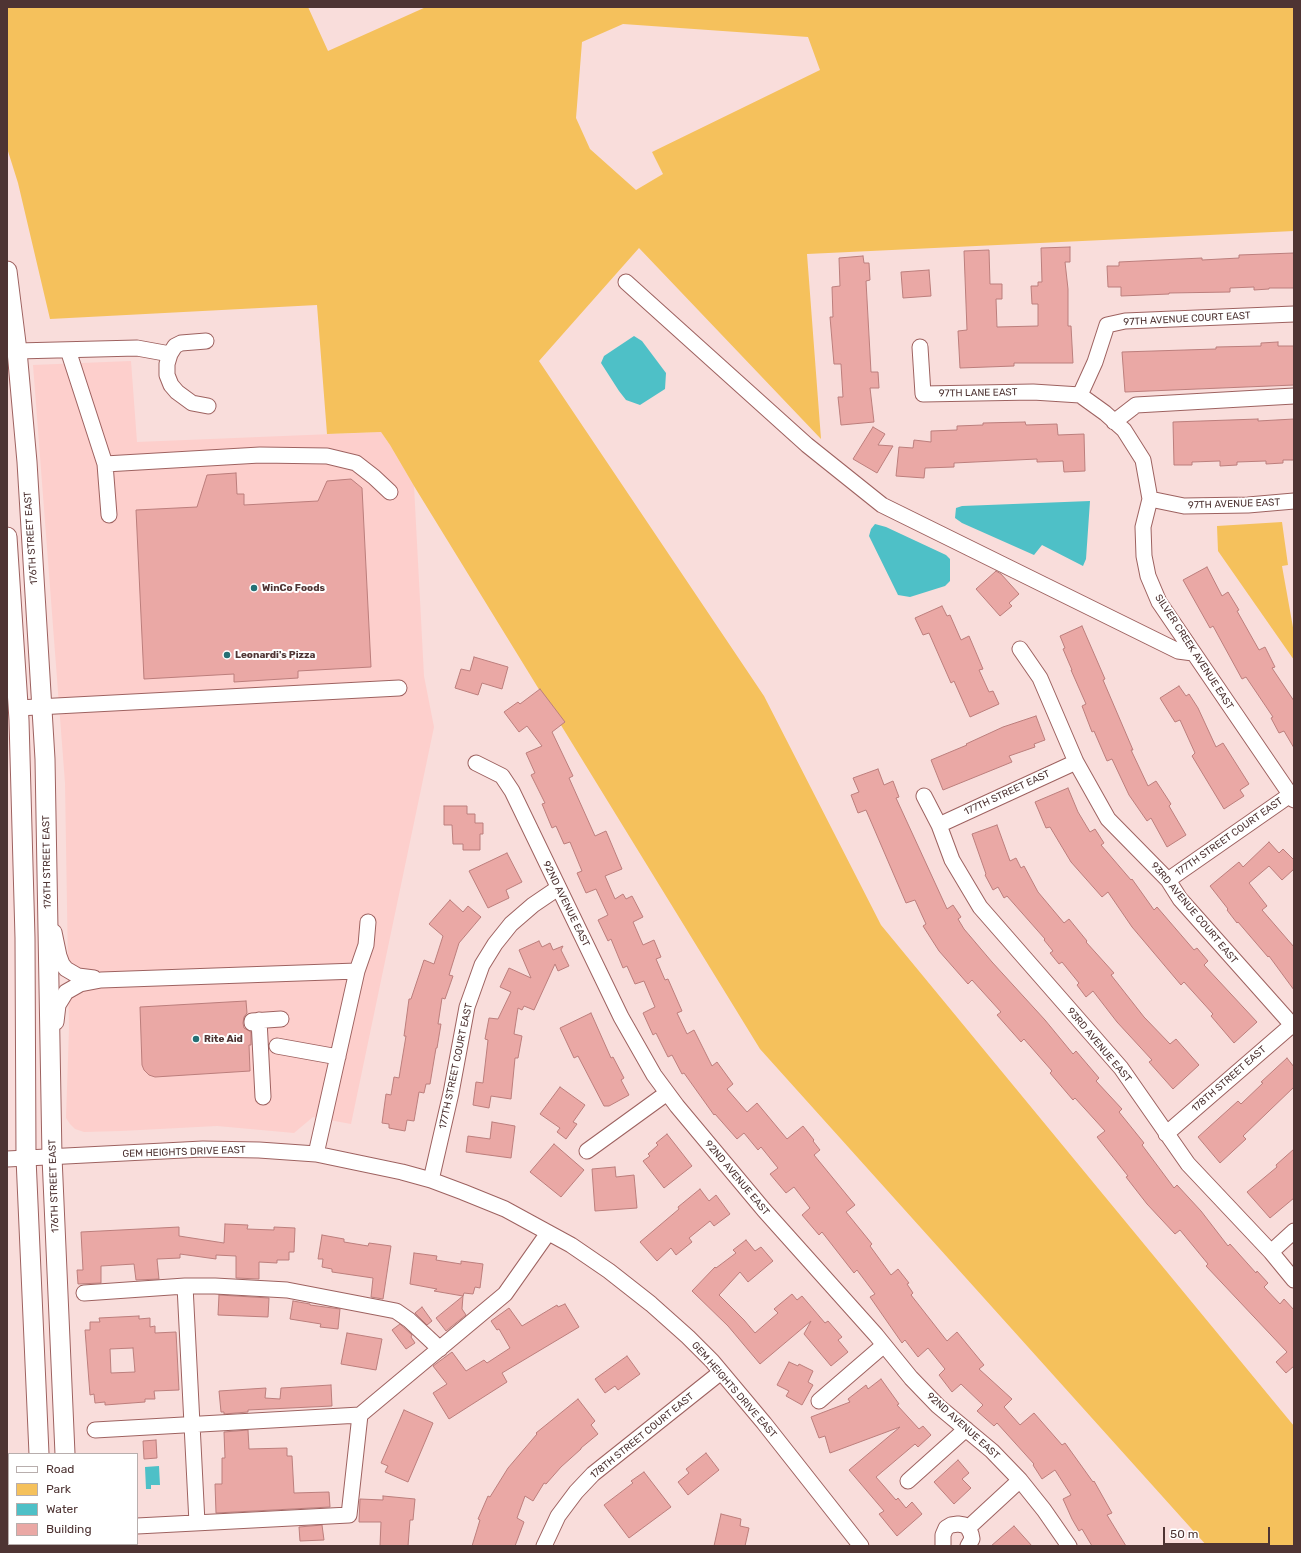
<!DOCTYPE html>
<html>
<head>
<meta charset="utf-8">
<style>
  body { margin:0 }
  #map { position:relative; width:1301px; height:1553px; overflow:hidden; background:#f9dddb; font-family:Rubik,sans-serif }
  canvas { display:block }
  .frame { position:absolute; inset:0; border:8px solid #4e3433; pointer-events:none }
  .legend { position:absolute; left:8px; top:1453px; width:130px; height:92px; box-sizing:border-box; background:#fff; border:1px solid #b8aead; margin:0; padding:5px 7px; list-style:none; font-size:12px; color:#4e3433 }
  .legend li { display:flex; align-items:center; gap:8px; height:20px }
  .legend b { width:20px; border:1px solid #b8aead }
  .scale { position:absolute; left:1163px; top:1527px; width:107px; height:18px; box-sizing:border-box; border:2px solid #4e3433; border-top:0; padding-left:5px; font-size:12px; line-height:14px; white-space:nowrap; color:#4e3433; -webkit-text-stroke:3px #fff; paint-order:stroke }
</style>
</head>
<body>
<div id="map">
<canvas width="1301" height="1553"></canvas>
<div class="frame"></div>
<ul class="legend">
<li><b style="height:5px;background:#fff"></b>Road</li>
<li><b style="height:11px;background:#f5c15c"></b>Park</li>
<li><b style="height:11px;background:#4ec0c7"></b>Water</li>
<li><b style="height:11px;background:#eaa8a5"></b>Building</li>
</ul>
<div class="scale">50 m</div>
</div>
<script>
const ctx = document.querySelector('canvas').getContext('2d');
ctx.lineJoin = 'round';
function fillPath(path, color) {
  ctx.fillStyle = color;
  ctx.fill(path, 'evenodd');
}
function poly(rows) {
  const path = new Path2D();
  for (const r of rows) {
    path.moveTo(r[0], r[1]);
    for (let i = 2; i < r.length; i += 2) path.lineTo(r[i], r[i + 1]);
  }
  return path;
}
function stroke(path, color, width, dash) {
  ctx.strokeStyle = color;
  ctx.lineWidth = width;
  ctx.lineCap = dash ? 'butt' : 'round';
  ctx.setLineDash(dash || []);
  ctx.stroke(path);
}
function label(font, color, halo, rows, align = 'center') {
  ctx.font = font + ' Rubik,sans-serif';
  ctx.lineWidth = 4;
  ctx.setLineDash([]);
  ctx.textBaseline = 'middle';
  ctx.strokeStyle = halo;
  ctx.fillStyle = color;
  for (const [text, x, y, turn = 0] of rows) {
    ctx.save();
    ctx.translate(x, y);
    ctx.rotate((+turn || 0) * Math.PI / 180);
    ctx.textAlign = isNaN(turn) ? turn : align;
    if (halo) ctx.strokeText(text, 0, 0);
    ctx.fillText(text, 0, 0);
    ctx.restore();
  }
}
fillPath(poly([
  [131,361,137,442,381,432,390,445,414,486,424,676,434,727,351,1124,313,1117,294,1133,217,1126,121,1131,84,1132,75,1129,70,1124,66,1118,69,1029,65,783,33,365]
]), '#fdcfcc');
fillPath(poly([
  [7,7,308,7,328,51,426,7,1294,7,1294,231,807,254,821,439,639,248,539,361,764,696,881,925,1294,1426,1294,1546,1207,1546,760,1049,414,486,390,445,381,432,327,434,317,305,50,319,18,183,7,148],
  [623,24,808,37,820,70,652,152,663,174,636,190,590,149,576,118,582,42],
  [1282,522,1288,565,1282,566,1294,633,1294,660,1218,551,1217,526]
]), '#f5c15c');
fillPath(poly([
  [634,336,642,341,666,373,665,389,640,405,626,400,619,391,601,363,604,356],
  [1090,501,1086,559,1083,566,1042,545,1034,555,962,523,955,518,956,508,962,506],
  [875,524,886,527,946,555,950,559,950,581,945,586,910,597,898,595,869,536,871,529],
  [159,1466,160,1485,151,1485,151,1489,146,1489,145,1467]
]), '#4ec0c7');
const building = poly([
  [1070,247,1070,262,1065,262,1068,289,1068,326,1071,326,1073,363,1014,363,1014,366,960,368,958,331,967,330,964,251,989,250,990,284,1002,284,1002,299,996,299,997,327,1038,326,1038,304,1032,304,1031,286,1038,286,1038,282,1042,282,1041,248,1070,247],
  [1294,253,1294,288,1269,288,1269,289,1254,290,1254,287,1230,288,1230,292,1169,293,1169,294,1121,296,1121,287,1108,287,1107,266,1119,266,1119,262,1202,258,1202,260,1239,258,1239,255,1294,253],
  [863,256,864,263,869,263,870,280,866,281,871,372,878,372,879,388,870,388,874,422,841,425,838,397,843,397,841,364,834,364,830,317,833,317,832,287,840,286,839,258,863,256],
  [929,270,931,296,903,298,901,272,929,270],
  [1278,342,1278,346,1294,346,1294,385,1125,392,1122,352,1216,349,1216,347,1261,346,1261,343,1278,342],
  [1258,419,1258,421,1294,419,1294,460,1283,460,1283,463,1266,464,1266,461,1237,462,1237,465,1220,466,1220,461,1192,462,1192,465,1174,465,1173,422,1258,419],
  [1025,422,1026,425,1057,424,1058,435,1084,434,1085,471,1064,472,1063,461,1037,462,1037,459,954,463,954,467,925,468,924,478,896,476,899,447,913,448,914,440,931,442,931,431,957,430,957,426,983,425,983,423,1025,422],
  [873,427,885,434,878,445,893,446,877,473,853,459,873,427],
  [236,473,237,494,244,494,244,505,318,501,327,481,351,479,362,488,371,667,298,671,298,678,234,682,234,674,144,679,136,510,197,507,207,475,236,473],
  [1207,567,1222,596,1228,592,1239,610,1237,611,1259,650,1265,647,1275,667,1272,668,1294,701,1294,748,1284,731,1279,733,1271,718,1273,717,1246,677,1242,679,1213,626,1210,628,1183,580,1207,567],
  [996,571,1001,574,1019,594,1009,603,1012,606,1000,616,976,589,996,571],
  [942,606,947,616,950,615,961,640,969,636,983,669,979,670,989,692,993,691,999,704,970,717,954,681,951,683,929,633,923,635,915,618,942,606],
  [1082,626,1105,679,1103,680,1133,750,1131,750,1148,786,1156,781,1171,804,1169,806,1186,835,1167,847,1151,818,1147,821,1129,795,1112,759,1107,761,1094,731,1092,732,1082,706,1086,704,1071,670,1072,670,1063,649,1065,648,1060,636,1082,626],
  [474,657,508,667,502,689,482,683,478,695,455,688,461,669,470,671,474,657],
  [1179,686,1186,696,1189,694,1198,708,1216,747,1223,743,1249,784,1240,790,1244,796,1224,809,1192,756,1195,753,1180,720,1175,722,1160,698,1179,686],
  [540,689,565,722,552,732,573,776,569,778,595,836,606,831,622,869,605,876,615,899,623,894,626,899,632,896,643,917,633,922,643,945,654,940,661,957,656,959,665,980,668,979,682,1011,677,1013,687,1034,694,1030,712,1066,717,1062,733,1084,727,1089,747,1112,757,1103,787,1139,803,1126,814,1140,813,1141,820,1150,814,1155,855,1205,846,1212,872,1244,870,1246,891,1275,898,1269,909,1283,907,1284,913,1293,911,1295,947,1341,957,1332,984,1365,979,1369,1012,1399,1004,1407,1020,1425,1034,1413,1062,1445,1065,1443,1093,1482,1094,1481,1112,1513,1107,1515,1126,1546,1092,1546,1082,1529,1079,1531,1072,1519,1063,1499,1071,1495,1055,1470,1042,1479,1033,1465,1034,1464,997,1423,994,1426,977,1411,983,1405,961,1384,952,1392,939,1375,945,1369,928,1348,918,1357,905,1340,902,1343,870,1297,875,1294,857,1270,854,1273,822,1232,819,1235,802,1215,810,1208,794,1187,786,1193,770,1174,778,1168,761,1147,758,1150,744,1133,737,1139,715,1114,714,1115,684,1073,682,1074,672,1055,668,1057,656,1033,653,1035,643,1013,655,1007,644,981,635,984,627,966,623,968,611,939,608,941,598,920,608,915,596,889,586,893,577,873,582,871,570,842,564,844,556,826,552,828,542,804,545,803,531,775,535,773,526,753,542,746,527,726,519,732,504,712,518,702,520,704,540,689],
  [1036,716,1045,740,1034,744,1035,747,1009,756,1012,762,943,790,931,760,967,745,966,744,1003,727,1036,716],
  [878,769,884,785,893,781,899,797,896,798,947,909,953,905,961,917,958,919,964,929,992,962,1045,1020,1073,1054,1076,1051,1099,1078,1096,1081,1122,1109,1119,1112,1144,1143,1142,1145,1174,1188,1177,1185,1201,1211,1228,1246,1230,1244,1256,1273,1257,1271,1268,1283,1264,1287,1280,1304,1284,1299,1294,1310,1294,1366,1286,1373,1276,1362,1287,1352,1206,1266,1208,1264,1180,1230,1175,1234,1147,1204,1126,1177,1128,1176,1097,1137,1105,1131,1075,1098,1073,1100,1050,1073,1052,1071,1024,1039,1021,1042,997,1015,1001,1012,972,980,968,984,939,951,923,926,926,924,915,900,906,903,866,810,858,813,851,795,859,792,853,778,878,769],
  [1068,788,1078,812,1090,832,1095,829,1104,843,1101,845,1131,880,1132,879,1154,910,1157,907,1194,950,1197,948,1208,961,1204,965,1257,1022,1234,1043,1211,1016,1213,1014,1184,982,1181,985,1132,927,1108,892,1102,897,1071,862,1050,827,1046,828,1035,802,1068,788],
  [444,806,467,806,467,814,475,814,475,823,483,823,483,834,480,834,480,850,463,850,463,844,453,844,452,825,444,825,444,806],
  [997,825,1010,861,1016,858,1021,868,1024,866,1038,892,1064,923,1069,919,1087,941,1086,942,1114,973,1111,975,1144,1017,1170,1044,1176,1039,1199,1065,1173,1089,1149,1062,1152,1060,1117,1022,1093,991,1086,997,1077,985,1079,983,1062,962,1059,964,1050,953,1053,951,1044,940,1045,939,1007,896,1004,898,998,887,993,890,985,875,986,874,972,834,997,825],
  [1269,842,1279,853,1283,849,1294,860,1294,869,1282,880,1269,866,1249,883,1267,906,1262,910,1294,947,1294,990,1269,956,1268,957,1238,922,1237,923,1227,910,1228,909,1210,886,1239,862,1243,867,1269,842],
  [507,853,522,882,506,890,509,898,488,908,469,871,507,853],
  [450,900,463,912,468,906,481,917,459,943,449,975,453,976,445,999,442,998,438,1024,441,1024,437,1048,436,1048,430,1084,426,1084,424,1093,419,1092,414,1121,407,1120,405,1131,389,1128,389,1124,382,1123,386,1094,391,1095,394,1077,399,1078,406,1036,404,1036,409,999,411,999,424,960,434,964,443,936,429,924,450,900],
  [539,941,542,947,550,943,553,950,563,946,561,950,569,966,558,971,555,964,534,1010,524,1006,522,1010,518,1008,514,1034,522,1036,518,1058,515,1058,511,1099,491,1096,489,1108,473,1105,476,1082,483,1083,488,1040,485,1039,489,1018,498,1019,511,992,500,987,509,968,531,978,519,950,539,941],
  [246,1001,247,1013,244,1017,243,1023,244,1028,251,1032,251,1045,249,1045,250,1071,155,1077,149,1075,144,1070,142,1065,140,1007,246,1001],
  [591,1013,611,1058,613,1057,624,1078,621,1080,629,1095,609,1106,604,1106,578,1056,574,1058,560,1028,591,1013],
  [1287,1058,1294,1067,1294,1087,1243,1136,1246,1139,1220,1163,1198,1137,1238,1101,1241,1104,1263,1083,1261,1082,1287,1058],
  [560,1087,585,1105,573,1122,577,1124,566,1139,557,1132,560,1128,540,1114,560,1087],
  [492,1122,515,1126,511,1158,466,1152,468,1136,490,1139,492,1122],
  [667,1134,692,1166,664,1188,643,1161,650,1156,648,1154,658,1145,656,1143,667,1134],
  [554,1144,584,1170,561,1197,530,1172,554,1144],
  [1294,1149,1294,1198,1270,1218,1247,1192,1277,1167,1276,1165,1294,1149],
  [615,1167,616,1177,634,1175,637,1208,595,1211,592,1169,615,1167],
  [700,1189,709,1201,716,1195,730,1214,714,1226,710,1221,689,1238,692,1242,676,1255,671,1248,657,1261,640,1242,679,1209,678,1207,700,1189],
  [225,1224,248,1225,247,1229,274,1230,274,1227,295,1228,294,1252,289,1252,289,1260,277,1260,277,1263,259,1262,259,1279,236,1278,236,1256,216,1255,216,1259,180,1254,180,1258,157,1259,159,1279,136,1280,134,1264,101,1266,101,1283,78,1284,77,1270,83,1270,81,1232,179,1227,179,1236,224,1243,225,1224],
  [322,1235,344,1239,344,1242,368,1246,369,1243,391,1246,383,1299,371,1297,373,1278,332,1272,332,1269,322,1267,323,1259,318,1259,322,1235],
  [746,1240,755,1251,761,1247,773,1261,748,1282,740,1272,719,1295,744,1320,755,1333,778,1313,774,1309,792,1294,797,1300,802,1296,825,1323,828,1321,842,1337,838,1340,848,1352,831,1366,804,1334,811,1321,760,1364,728,1326,692,1291,715,1267,716,1268,736,1253,733,1250,746,1240],
  [414,1253,437,1256,436,1260,461,1264,461,1261,483,1264,480,1288,475,1287,473,1294,464,1293,463,1296,434,1291,437,1289,410,1284,414,1253],
  [219,1295,269,1298,268,1317,218,1315,219,1295],
  [463,1296,462,1309,466,1315,446,1331,436,1318,463,1296],
  [293,1301,310,1304,310,1305,340,1309,338,1329,320,1327,321,1324,290,1319,293,1301],
  [565,1304,579,1327,502,1373,507,1382,449,1419,433,1393,447,1384,433,1366,452,1352,466,1371,484,1360,487,1363,510,1348,499,1329,497,1330,491,1321,509,1308,522,1326,557,1305,558,1307,565,1304],
  [422,1307,432,1321,427,1325,415,1313,422,1307],
  [139,1316,139,1319,150,1318,150,1327,155,1326,155,1333,176,1332,179,1390,154,1391,155,1399,145,1399,145,1402,105,1405,105,1402,95,1403,94,1394,90,1395,85,1330,90,1330,90,1322,100,1322,99,1318,139,1316],
  [133,1348,135,1372,111,1373,110,1349,133,1348],
  [400,1324,412,1335,411,1337,415,1343,406,1349,392,1330,400,1324],
  [347,1333,382,1339,376,1370,341,1364,347,1333],
  [627,1356,640,1374,618,1390,615,1386,605,1393,595,1379,627,1356],
  [789,1362,798,1366,799,1364,813,1371,808,1382,813,1385,802,1405,786,1396,789,1391,777,1385,789,1362],
  [881,1379,899,1404,897,1405,919,1429,923,1426,931,1435,918,1447,915,1444,876,1477,896,1500,898,1498,906,1508,912,1502,922,1514,897,1536,879,1514,884,1511,849,1470,900,1427,830,1453,825,1436,819,1438,811,1417,850,1402,848,1399,866,1385,868,1389,881,1379],
  [331,1385,332,1406,248,1410,248,1412,224,1414,224,1412,221,1412,219,1391,266,1388,265,1398,280,1399,281,1388,331,1385],
  [578,1399,595,1421,591,1425,598,1434,581,1448,581,1449,561,1467,546,1484,544,1483,533,1501,525,1496,517,1518,524,1522,515,1546,472,1546,480,1520,478,1519,488,1496,490,1497,508,1468,537,1434,536,1433,578,1399],
  [404,1410,433,1423,408,1482,385,1472,388,1466,381,1463,404,1410],
  [248,1430,249,1449,287,1448,287,1456,292,1456,294,1493,329,1492,330,1507,216,1513,215,1484,222,1484,222,1458,225,1458,224,1432,248,1430],
  [156,1440,157,1458,144,1459,143,1441,156,1440],
  [706,1453,719,1470,688,1495,678,1482,689,1473,686,1469,706,1453],
  [958,1460,969,1473,962,1479,971,1488,954,1504,934,1482,958,1460],
  [644,1472,671,1507,629,1538,604,1505,633,1483,631,1481,644,1472],
  [383,1496,415,1499,413,1520,410,1520,408,1546,380,1546,381,1522,359,1522,360,1499,383,1500,383,1496],
  [721,1514,741,1519,740,1526,749,1528,745,1546,714,1546,721,1514],
  [322,1525,324,1540,300,1541,299,1527,322,1525],
  [1014,1526,1032,1546,991,1546,1014,1526]
]);
fillPath(building, '#eaa8a5');
stroke(building, '#bc7e7c', 1);
const minor = poly([
  [626,282,807,445,882,505,1178,651,1193,653],
  [920,347,923,394,1033,392,1080,395],
  [68,350,105,464,109,515],
  [17,351,137,348,170,354,167,364,167,375,171,385,177,392,192,403,208,406],
  [170,354,175,346,181,343,206,341],
  [1080,395,1105,413,1124,430,1143,460,1150,499,1143,527,1144,556,1148,576,1159,602,1294,800],
  [1080,395,1095,362,1107,325,1125,321,1294,314],
  [1114,422,1136,405,1294,396],
  [105,464,260,455,327,456,356,463,374,477,390,492],
  [1150,499,1184,506,1248,505,1294,501],
  [1020,649,1040,678,1076,762,1108,819,1168,880,1180,899,1294,1027],
  [18,708,399,688],
  [476,763,502,776,512,791,621,1017,654,1075,677,1106,764,1210,876,1335,911,1378,938,1406,992,1451,1020,1480,1044,1510,1069,1546],
  [924,796,939,825,952,860,980,907,1121,1068,1188,1164,1271,1252,1294,1280],
  [939,825,1076,762],
  [1168,880,1290,795],
  [54,932,59,956,62,964,66,969,78,976,94,978],
  [259,1020,263,1097],
  [56,1022,58,1005,66,992,80,984,101,980,357,971],
  [252,1023,252,1021,281,1019],
  [277,1046,338,1057],
  [1166,1134,1292,1025],
  [587,1151,667,1093],
  [316,1154,357,971,366,945,368,922],
  [7,1159,203,1149,259,1150,316,1154,402,1172,431,1180,463,1192,505,1209,571,1245,609,1271,651,1304,688,1337,712,1361,764,1423,861,1546],
  [431,1180,451,1093,467,1007,482,965,495,944,511,924,533,905,558,888],
  [1271,1252,1294,1231],
  [84,1293,185,1286],
  [819,1401,884,1345],
  [95,1430,360,1415],
  [908,1481,966,1429],
  [197,1523,185,1286,215,1286,287,1290,396,1311,409,1320,440,1349],
  [137,1526,349,1515,360,1415,505,1294,548,1233],
  [968,1528,1020,1480],
  [544,1546,558,1516,576,1492,593,1474,721,1372],
  [943,1546,943,1535,946,1528,951,1525,958,1524,964,1525,968,1528,971,1534,972,1539,968,1546]
]);
const major = poly([
  [7,271,17,351,27,462,45,759,52,1157,65,1454],
  [7,537,19,720,25,938,26,1158,39,1454],
  [43,1544,43,1546],
  [69,1544,69,1546]
]);
stroke(minor, '#9e6260', 17);
stroke(major, '#9e6260', 21);
stroke(minor, '#fff', 15);
stroke(major, '#fff', 19);
for (const [x, y, r, color] of [
  [254,588,4,"#257075"],
  [227,655,4,"#257075"],
  [196,1039,4,"#257075"]
]) {
  const dot = new Path2D();
  dot.arc(x, y, r, 0, 2 * Math.PI);
  ctx.fillStyle = color;
  ctx.fill(dot);
  stroke(dot, '#fff', 1.5);
}
label('10px', '#4e3433', '#fff', [
  ["97TH AVENUE COURT EAST",1187,319,-3],
  ["97TH LANE EAST",978,393,-1],
  ["97TH AVENUE EAST",1234,504,-2],
  ["176TH STREET EAST",31,538,-94],
  ["SILVER CREEK AVENUE EAST",1194,652,57],
  ["177TH STREET EAST",1007,793,-25],
  ["177TH STREET COURT EAST",1229,837,-35],
  ["176TH STREET EAST",47,862,-91],
  ["92ND AVENUE EAST",566,904,64],
  ["93RD AVENUE COURT EAST",1194,913,50],
  ["93RD AVENUE EAST",1099,1045,50],
  ["177TH STREET COURT EAST",456,1066,-78],
  ["178TH STREET EAST",1229,1079,-41],
  ["GEM HEIGHTS DRIVE EAST",184,1152,-2],
  ["92ND AVENUE EAST",737,1178,50],
  ["176TH STREET EAST",54,1186,-92],
  ["GEM HEIGHTS DRIVE EAST",734,1390,49],
  ["92ND AVENUE EAST",963,1426,42],
  ["178TH STREET COURT EAST",642,1436,-39]
]);
label('bold 10px', '#4e3433', '#fff', [
  ["WinCo Foods",262,588],
  ["Leonardi's Pizza",235,655],
  ["Rite Aid",204,1039]
], 'left');
</script>
</body>
</html>
